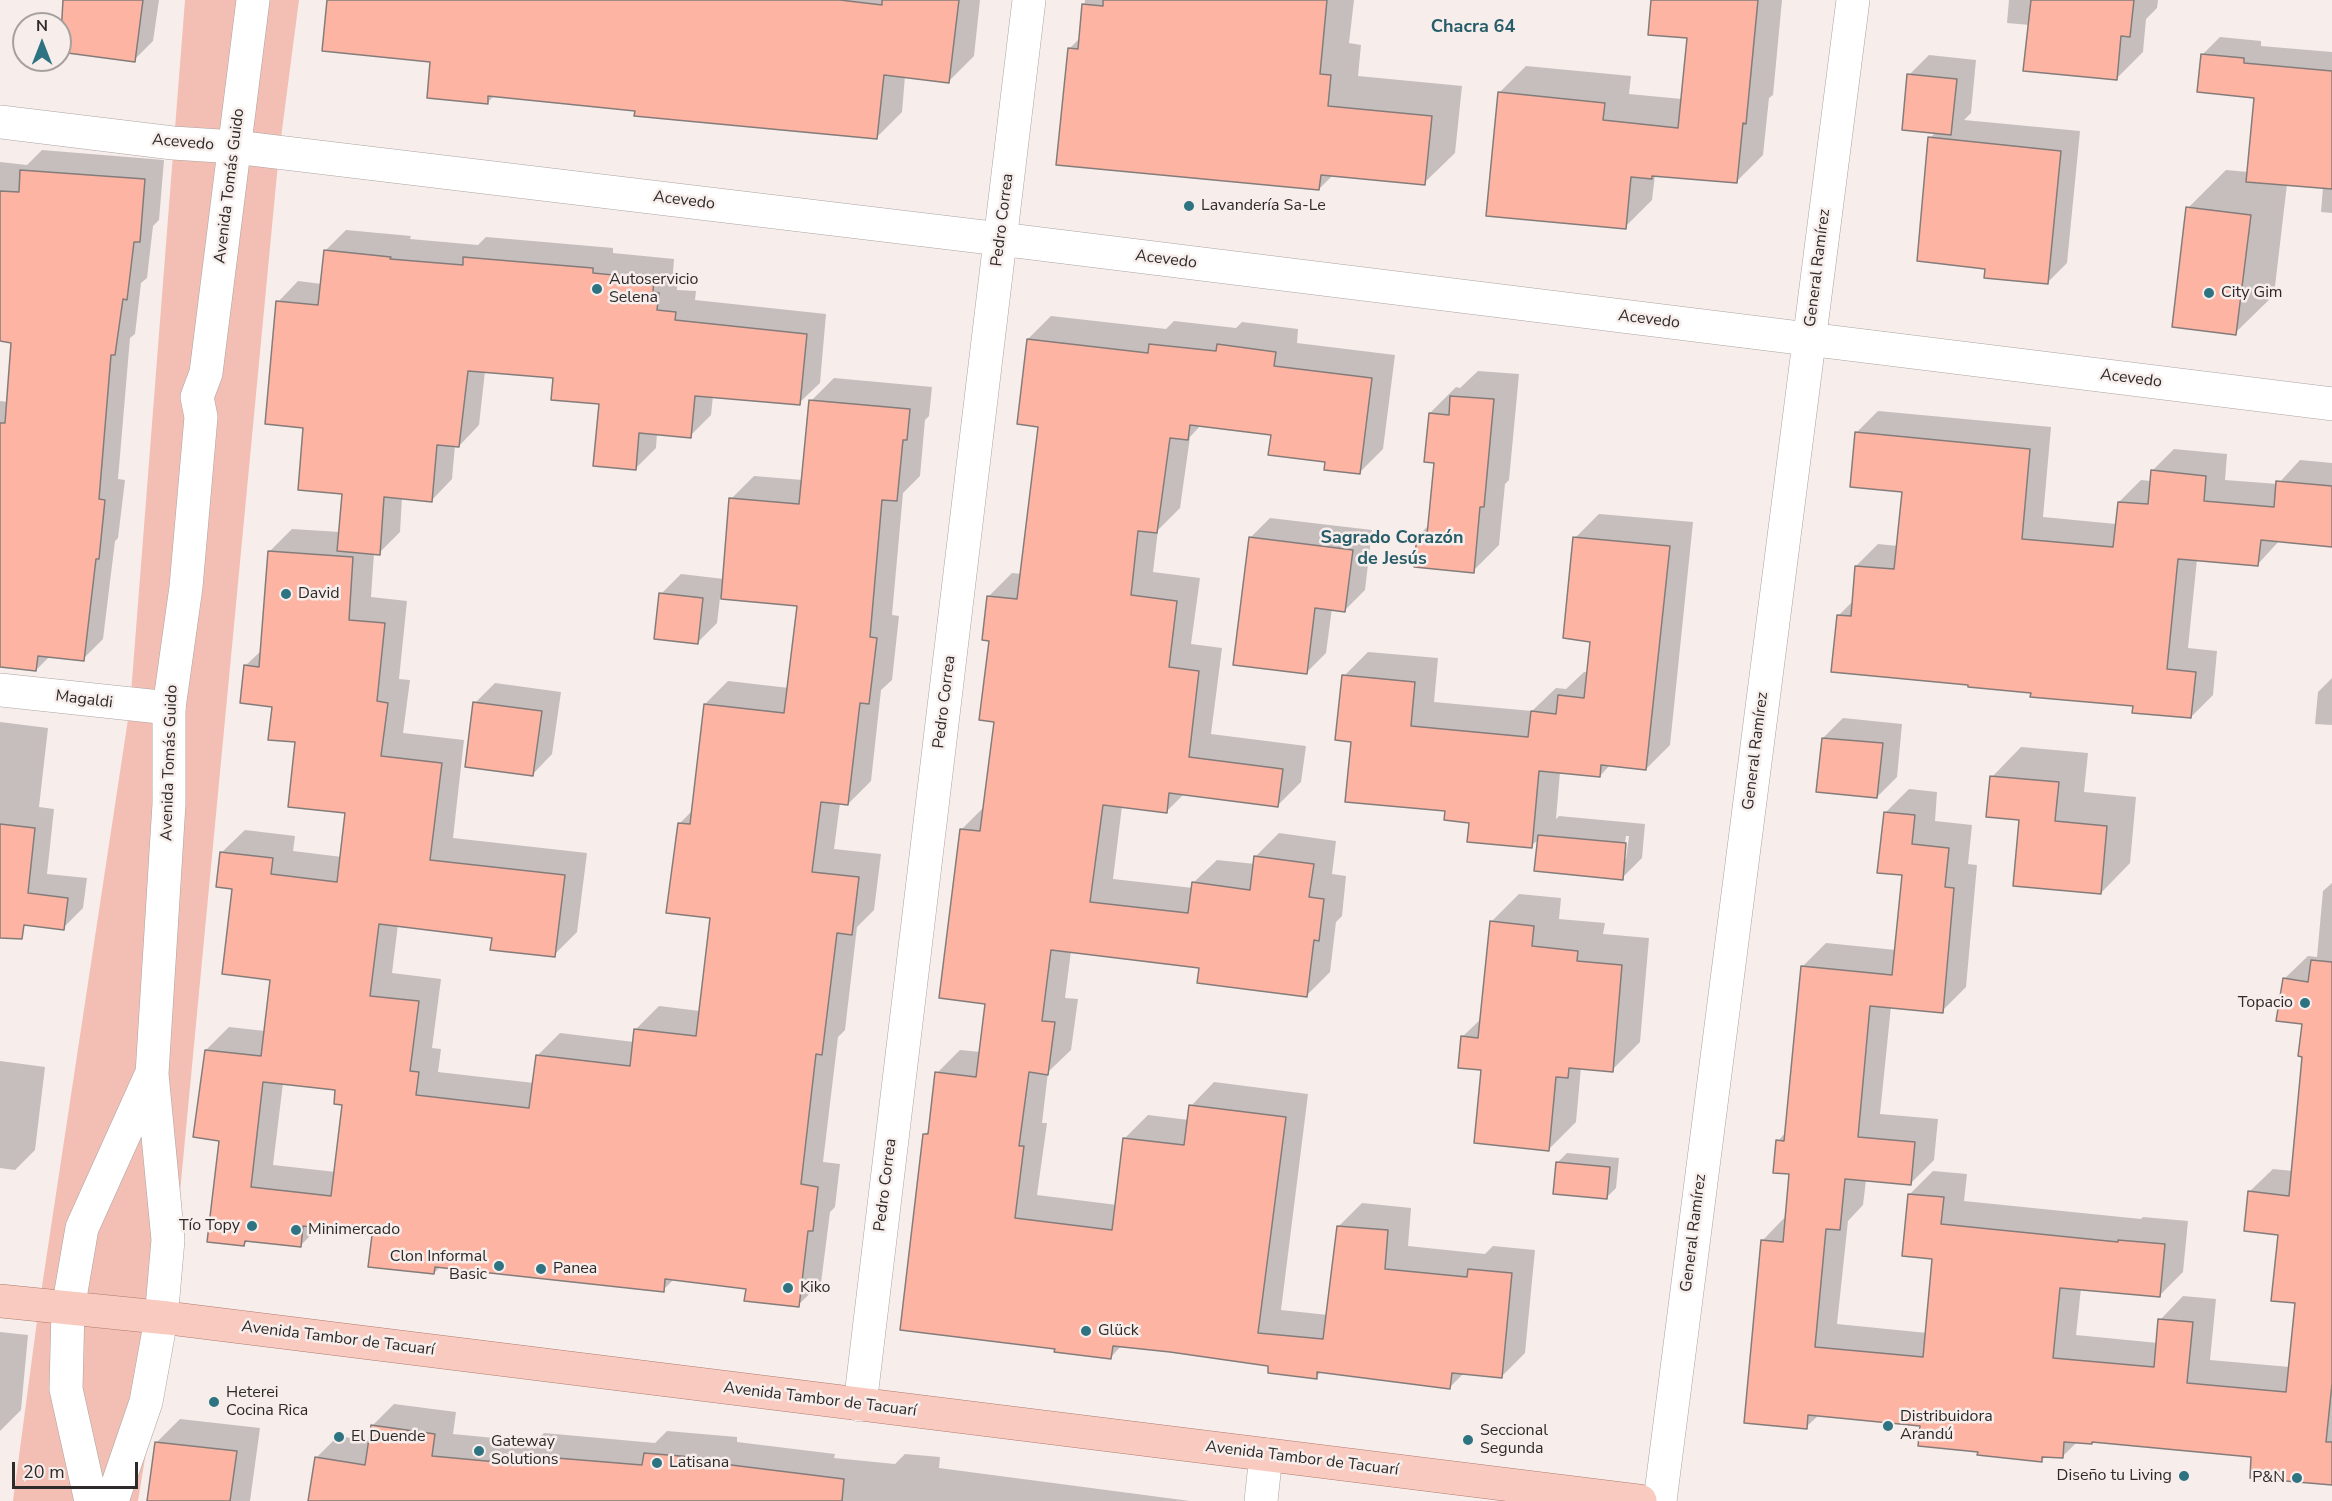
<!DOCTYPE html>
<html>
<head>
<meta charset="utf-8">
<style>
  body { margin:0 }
  #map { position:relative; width:2332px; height:1501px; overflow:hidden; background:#f7eeec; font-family:"Nunito Sans",sans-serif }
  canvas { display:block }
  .north { position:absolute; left:12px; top:12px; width:60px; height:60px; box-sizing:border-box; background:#f7eeec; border:2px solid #a6a09e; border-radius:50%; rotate:0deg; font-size:16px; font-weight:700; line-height:24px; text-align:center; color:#2d2a29 }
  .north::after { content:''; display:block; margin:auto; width:21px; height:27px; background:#2e7381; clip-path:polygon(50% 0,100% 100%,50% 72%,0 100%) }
  .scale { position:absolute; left:12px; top:1462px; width:126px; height:27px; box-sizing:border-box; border:3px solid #2d2a29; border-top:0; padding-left:8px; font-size:18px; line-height:21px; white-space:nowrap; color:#2d2a29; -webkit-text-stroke:4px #f7eeec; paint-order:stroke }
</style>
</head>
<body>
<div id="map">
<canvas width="2332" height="1501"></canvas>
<div class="north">N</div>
<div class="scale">20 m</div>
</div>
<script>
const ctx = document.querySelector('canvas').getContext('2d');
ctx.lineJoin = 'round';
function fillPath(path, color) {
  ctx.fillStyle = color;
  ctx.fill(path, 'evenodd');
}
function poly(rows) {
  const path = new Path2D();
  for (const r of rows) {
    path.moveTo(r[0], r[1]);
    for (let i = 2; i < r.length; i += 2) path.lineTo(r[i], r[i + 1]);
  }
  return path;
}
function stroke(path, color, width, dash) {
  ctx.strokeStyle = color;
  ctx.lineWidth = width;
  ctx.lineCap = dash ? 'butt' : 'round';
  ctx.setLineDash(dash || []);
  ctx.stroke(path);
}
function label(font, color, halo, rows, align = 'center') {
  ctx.font = font + ' "Nunito Sans",sans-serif';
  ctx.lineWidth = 5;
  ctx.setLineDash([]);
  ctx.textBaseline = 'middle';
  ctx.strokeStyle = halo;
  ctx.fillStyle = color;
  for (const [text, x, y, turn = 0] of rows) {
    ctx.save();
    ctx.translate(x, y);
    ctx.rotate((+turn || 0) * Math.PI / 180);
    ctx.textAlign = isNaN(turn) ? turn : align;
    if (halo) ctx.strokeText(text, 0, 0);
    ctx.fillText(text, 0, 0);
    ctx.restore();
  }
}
fillPath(poly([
  [185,0,299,0,279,153,168,1318,138,1501,13,1501,39,1306,130,706]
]), '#f3bfb4');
fillPath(poly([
  [65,0,159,0,153,41,134,60,60,50],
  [329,0,980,0,974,56,949,81,905,76,902,112,877,137,495,95,487,103,432,61],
  [1085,0,1354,0,1349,43,1361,45,1358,76,1462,86,1455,153,1424,183,1333,175,1319,189,1069,49,1080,38],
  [1653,0,1782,0,1773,95,1769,98,1763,155,1736,182,1655,175,1652,200,1625,227,1499,93,1526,66,1631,76,1629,94,1682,99,1688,37],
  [2009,0,2158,0,2157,8,2146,19,2143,52,2116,79,2030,25,2007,23],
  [2220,37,2261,41,2261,46,2332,52,2332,213,2321,212,2323,187,2287,184,2274,295,2235,333,2188,208,2226,170,2248,172,2256,96,2202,55],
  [1929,55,1976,60,1971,113,1964,120,2080,131,2067,263,2047,283,1987,267,1930,138,1936,132,1909,75],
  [42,150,164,160,159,220,153,226,147,278,141,283,135,334,130,338,118,479,125,480,118,538,115,541,103,639,83,659,50,656,36,670,0,666,0,401,8,402,13,341,0,340,0,162,27,165],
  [346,230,411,236,410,239,478,245,486,237,590,246,613,248,613,253,674,259,673,272,678,273,677,290,696,291,695,300,826,314,820,383,799,403,713,396,711,415,690,436,657,433,656,448,635,469,601,403,555,377,485,371,479,425,459,446,455,445,452,479,432,500,402,497,400,532,379,553,374,553,371,597,407,601,399,679,410,680,403,733,464,740,453,838,587,853,577,932,554,955,493,936,398,924,392,973,441,979,432,1048,441,1049,438,1072,534,1083,537,1056,560,1033,634,1042,636,1029,659,1006,700,1011,711,917,680,823,693,810,705,704,728,681,789,688,799,605,720,598,717,623,697,643,661,594,681,574,724,579,731,499,754,476,803,480,811,401,834,378,932,387,929,416,925,420,920,476,903,493,892,615,899,616,892,680,881,690,871,781,848,804,840,803,834,849,881,854,874,910,857,927,845,1030,838,1037,823,1162,840,1164,835,1207,830,1212,821,1283,798,1305,747,1288,674,1279,663,1290,441,1266,434,1273,373,1234,319,1227,300,1246,249,1240,243,1245,221,1139,206,1050,229,1027,265,1031,272,979,234,888,222,852,245,830,295,836,293,851,342,857,347,811,245,666,262,650,269,552,292,529,340,532,343,492,305,427,278,302,298,281,322,284,325,251],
  [283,1083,337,1089,344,1103,336,1172,273,1165],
  [1051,316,1166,329,1174,321,1236,328,1242,322,1298,329,1297,343,1395,355,1383,449,1360,472,1326,461,1272,434,1201,425,1190,437,1180,508,1158,530,1153,572,1200,578,1191,644,1222,648,1211,734,1306,746,1301,782,1278,805,1185,793,1166,812,1122,806,1113,879,1193,888,1193,883,1217,860,1255,864,1255,857,1279,833,1336,841,1332,874,1346,876,1342,916,1336,922,1330,972,1306,996,1201,967,1071,951,1065,998,1078,999,1071,1050,1048,1072,1042,1123,1047,1123,1037,1195,1117,1205,1124,1139,1148,1115,1189,1120,1191,1106,1214,1082,1308,1094,1281,1310,1328,1315,1338,1227,1362,1203,1411,1208,1408,1246,1485,1254,1493,1246,1535,1250,1525,1353,1501,1377,1464,1373,1450,1387,1322,1371,1316,1377,1270,1365,1122,1345,1111,1357,925,1134,930,1130,937,1073,960,1050,981,1052,987,1003,961,830,985,806,996,720,989,596,1012,573,1022,574,1040,426,1028,339],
  [1478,371,1519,374,1509,480,1505,484,1499,545,1473,571,1419,535,1430,524,1436,461,1430,413,1456,387,1460,388],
  [1878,411,2051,427,2043,517,2116,524,2119,502,2141,480,2151,481,2152,471,2174,449,2227,454,2225,480,2278,484,2300,460,2332,463,2332,545,2280,540,2258,564,2197,559,2188,648,2217,651,2213,695,2191,717,2135,705,1970,684,1838,616,1853,601,1856,566,1878,544,1898,546,1904,491,1856,433],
  [1599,514,1693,522,1670,745,1646,769,1610,765,1600,776,1560,772,1556,819,1559,816,1645,824,1642,858,1622,878,1539,839,1531,846,1447,809,1353,741,1344,676,1368,652,1438,658,1434,702,1532,711,1556,688,1566,689,1584,672,1588,672,1592,640,1575,538],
  [1626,836,1629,836,1626,859,1623,859],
  [1270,518,1372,530,1365,590,1345,610,1332,608,1326,653,1306,673,1250,538],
  [2332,678,2332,725,2315,724,2318,692],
  [495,683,561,692,552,754,533,774,475,703],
  [1843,718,1902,724,1897,777,1877,797,1823,738],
  [0,722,48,728,39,807,54,809,47,874,87,878,83,908,63,928,0,921],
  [2021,747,2088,753,2084,792,2136,797,2130,863,2101,893,2021,818,1992,777],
  [1909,789,1937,792,1935,821,1972,825,1968,864,1977,865,1966,987,1942,1011,1891,1006,1880,1114,1938,1119,1934,1160,1910,1184,1866,1180,1863,1205,1848,1221,1837,1324,1927,1333,1934,1257,1910,1194,1933,1171,1967,1174,1964,1201,2141,1219,2143,1217,2188,1221,2183,1272,2160,1295,2081,1288,2076,1335,2158,1343,2160,1320,2183,1296,2216,1299,2210,1360,2290,1367,2296,1302,2279,1233,2249,1192,2273,1169,2293,1171,2303,1056,2304,1023,2284,979,2308,956,2317,957,2323,891,2332,883,2332,1484,2253,1456,2094,1440,2077,1442,2062,1457,2046,1456,2042,1460,1979,1450,1921,1425,1819,1415,1806,1427,1763,1240,1786,1216,1791,1173,1778,1141,1787,1131,1802,967,1826,943,1896,950,1903,874,1885,813],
  [1519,894,1561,898,1559,919,1605,923,1603,934,1649,938,1640,1042,1612,1070,1581,1067,1576,1122,1548,1150,1483,1068,1462,1037,1482,1018,1491,922],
  [0,1061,45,1067,35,1150,15,1170,0,1168],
  [1567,1153,1619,1158,1616,1188,1606,1198,1557,1163],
  [0,1332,28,1335,21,1410,0,1431],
  [394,1404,456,1412,453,1434,535,1442,544,1433,655,1443,667,1431,737,1437,737,1442,835,1454,834,1458,895,1464,905,1454,940,1457,939,1468,1190,1501,309,1501,316,1458,338,1436,370,1441,372,1426],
  [180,1419,260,1428,250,1501,148,1501,156,1443]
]), '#0003');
const building = poly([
  [63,0,143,0,135,62,60,52,63,0],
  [327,0,840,0,882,5,882,0,959,0,949,83,884,75,877,139,634,116,635,111,488,96,488,104,427,98,430,62,322,51,327,0],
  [1103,0,1327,0,1320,74,1331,75,1328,106,1432,116,1425,185,1321,175,1319,190,1056,165,1068,48,1078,49,1082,4,1103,6,1103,0],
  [1651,0,1758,0,1746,124,1743,123,1737,183,1652,176,1652,179,1631,177,1626,229,1486,216,1498,92,1605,103,1603,120,1678,128,1687,38,1648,35,1651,0],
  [2031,0,2134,0,2130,37,2121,36,2117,80,2023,71,2031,0],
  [2201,54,2244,58,2244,63,2332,71,2332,189,2246,182,2254,98,2197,92,2201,54],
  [1907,74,1957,79,1951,135,1902,130,1907,74],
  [1928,137,2061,151,2048,284,1984,278,1985,269,1917,261,1928,137],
  [20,170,145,179,140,242,134,242,127,300,123,299,115,355,111,355,99,499,105,500,99,559,96,559,84,661,38,656,36,671,0,667,0,423,5,423,11,343,0,341,0,191,19,192,20,170],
  [2186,207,2251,215,2236,335,2172,327,2186,207],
  [324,250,391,257,390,259,463,265,463,257,569,266,593,268,593,273,654,279,653,292,659,293,657,310,676,312,675,320,807,334,800,405,695,396,691,438,639,433,636,470,593,466,599,404,551,400,553,378,468,371,459,447,437,445,432,502,384,497,380,555,337,551,342,494,298,490,303,428,265,424,276,301,318,305,324,250],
  [1027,339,1148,353,1149,344,1216,351,1217,344,1276,352,1274,366,1372,378,1360,474,1324,470,1325,462,1268,455,1271,435,1190,425,1188,440,1170,438,1157,533,1138,531,1131,595,1177,601,1169,667,1199,671,1189,757,1283,769,1278,807,1169,793,1167,813,1103,805,1090,902,1188,913,1192,882,1250,890,1254,856,1314,864,1309,897,1324,899,1319,941,1314,940,1307,997,1197,983,1199,968,1051,950,1042,1021,1055,1022,1048,1075,1029,1072,1019,1146,1024,1146,1015,1218,1112,1230,1123,1138,1184,1145,1189,1105,1286,1117,1258,1333,1323,1339,1337,1226,1388,1230,1385,1269,1467,1277,1468,1269,1512,1273,1502,1378,1452,1373,1450,1389,1317,1372,1317,1379,1268,1373,1268,1366,1170,1352,1113,1346,1111,1359,1054,1352,1055,1349,900,1330,923,1134,928,1134,935,1072,976,1077,985,1004,939,998,960,829,980,831,994,722,979,720,989,641,982,640,987,596,1017,599,1038,427,1017,424,1027,339],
  [1450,396,1494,399,1484,507,1480,507,1474,573,1414,567,1417,534,1427,535,1434,463,1424,462,1429,413,1449,415,1450,396],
  [809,400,910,409,907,440,903,440,897,501,882,500,870,637,877,638,869,704,860,703,848,805,821,802,812,872,859,877,852,935,837,933,822,1055,816,1054,801,1184,818,1187,813,1231,808,1231,799,1307,744,1301,746,1289,665,1279,664,1292,435,1267,434,1274,368,1267,372,1235,303,1226,301,1247,245,1241,244,1246,207,1242,219,1141,193,1137,205,1050,261,1056,270,980,222,974,232,889,216,887,220,852,273,858,271,874,337,882,345,813,288,807,295,742,268,740,272,707,240,703,244,665,259,667,268,551,353,557,349,620,385,623,377,701,388,703,381,756,442,763,430,860,565,875,555,957,490,950,492,938,379,924,370,996,419,1001,410,1071,419,1072,416,1095,529,1108,536,1055,630,1066,634,1029,696,1036,710,918,666,913,678,823,690,824,704,704,784,713,797,606,721,599,729,498,799,504,809,400],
  [263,1082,335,1090,334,1104,342,1105,331,1196,251,1187,263,1082],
  [1855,432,2030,449,2022,539,2113,547,2118,502,2148,504,2151,470,2206,476,2204,501,2274,507,2276,481,2332,486,2332,547,2261,540,2258,566,2178,559,2167,669,2196,672,2191,718,2132,713,2133,706,2030,697,2031,693,1968,687,1968,685,1831,672,1837,615,1851,616,1855,566,1894,569,1902,492,1850,487,1855,432],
  [1249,537,1353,550,1345,612,1315,608,1307,674,1233,665,1249,537],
  [1573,537,1670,546,1646,770,1601,765,1600,777,1539,771,1532,848,1467,842,1469,823,1444,820,1445,811,1345,802,1351,742,1335,740,1342,675,1415,682,1411,726,1528,737,1531,711,1556,714,1558,695,1584,698,1590,642,1563,638,1573,537],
  [659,593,703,598,698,644,654,639,659,593],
  [473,702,542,711,533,776,465,767,473,702],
  [1822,738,1883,743,1877,798,1816,792,1822,738],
  [1990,776,2059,782,2055,821,2107,826,2101,894,2013,886,2019,820,1986,817,1990,776],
  [1884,812,1915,815,1912,844,1949,848,1945,887,1954,888,1943,1013,1870,1006,1858,1137,1915,1142,1911,1185,1845,1179,1840,1230,1826,1229,1815,1347,1923,1357,1932,1259,1902,1256,1908,1194,1944,1197,1941,1224,2118,1242,2118,1240,2165,1244,2160,1297,2060,1288,2053,1358,2154,1367,2158,1319,2193,1322,2187,1383,2286,1392,2295,1303,2271,1301,2278,1235,2244,1231,2248,1191,2289,1196,2302,1057,2298,1056,2302,1024,2276,1021,2283,978,2308,982,2311,960,2332,962,2332,1384,2326,1442,2332,1442,2332,1485,2250,1478,2251,1457,2092,1442,2092,1444,2064,1442,2063,1458,2042,1457,2042,1462,1977,1455,1978,1452,1918,1446,1920,1426,1808,1415,1807,1429,1744,1423,1761,1240,1783,1242,1789,1174,1773,1173,1776,1140,1784,1141,1801,966,1892,975,1902,875,1877,873,1884,812],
  [0,824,35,828,28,893,68,898,64,930,24,925,22,939,0,938,0,824],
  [1538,835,1626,843,1623,880,1534,871,1538,835],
  [1490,921,1534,926,1532,946,1578,951,1577,961,1622,965,1613,1072,1569,1068,1568,1078,1556,1077,1549,1151,1474,1143,1481,1070,1458,1068,1461,1036,1478,1038,1490,921],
  [1556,1162,1610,1167,1607,1199,1553,1194,1556,1162],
  [371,1425,435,1434,432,1456,519,1464,520,1455,642,1465,644,1453,716,1459,715,1463,844,1479,842,1501,308,1501,315,1457,365,1465,371,1425],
  [155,1442,237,1451,230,1501,147,1501,155,1442]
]);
fillPath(building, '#fdb4a3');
stroke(building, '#847c7a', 1.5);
const minor = poly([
  [0,122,173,143,235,147,1000,239,2332,404],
  [0,690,169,708],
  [860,1405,1029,0],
  [1261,1501,1266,1455],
  [1660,1501,1853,0]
]);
const secondary = poly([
  [91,1501,66,1389,68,1309,82,1228,151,1075],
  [112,1501,146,1402,161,1319,168,1240,152,1074,169,804,169,708,186,587,201,417,197,397,206,373,253,0]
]);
const primary = poly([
  [0,1301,168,1318,1640,1501]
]);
stroke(minor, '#aba3a1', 34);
stroke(secondary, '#aba3a1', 34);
stroke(primary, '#af7b6f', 34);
stroke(minor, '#fff', 33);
stroke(secondary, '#fff', 33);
stroke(primary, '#f9cabf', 33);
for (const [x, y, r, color] of [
  [1189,206,6,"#2e7381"],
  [597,289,6,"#2e7381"],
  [2209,293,6,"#2e7381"],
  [286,594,6,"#2e7381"],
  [2305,1003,6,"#2e7381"],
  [252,1226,6,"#2e7381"],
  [296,1230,6,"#2e7381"],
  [499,1266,6,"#2e7381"],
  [541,1269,6,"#2e7381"],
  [788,1288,6,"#2e7381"],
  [1086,1331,6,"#2e7381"],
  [214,1402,6,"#2e7381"],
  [1888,1426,6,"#2e7381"],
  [339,1437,6,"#2e7381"],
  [1468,1440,6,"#2e7381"],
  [479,1451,6,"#2e7381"],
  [657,1463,6,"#2e7381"],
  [2184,1476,6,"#2e7381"],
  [2297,1478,6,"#2e7381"]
]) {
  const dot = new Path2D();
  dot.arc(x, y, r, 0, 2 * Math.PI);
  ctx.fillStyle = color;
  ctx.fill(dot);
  stroke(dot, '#f7eeec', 2);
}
label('16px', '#2d2a29', '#f7eeec', [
  ["Acevedo",183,143,5],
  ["Avenida Tomás Guido",230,186,-83],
  ["Acevedo",684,201,7],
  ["Pedro Correa",1003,220,-83],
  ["Acevedo",1166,260,7],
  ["General Ramírez",1818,268,-83],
  ["Acevedo",1649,320,7],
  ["Acevedo",2131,379,7],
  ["Magaldi",84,700,7],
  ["Pedro Correa",945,702,-83],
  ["General Ramírez",1756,751,-83],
  ["Avenida Tomás Guido",170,763,-88],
  ["Pedro Correa",886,1185,-83],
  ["General Ramírez",1694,1233,-83],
  ["Avenida Tambor de Tacuarí",338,1339,7],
  ["Avenida Tambor de Tacuarí",820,1400,7],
  ["Avenida Tambor de Tacuarí",1302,1459,7]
]);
label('16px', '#2d2a29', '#f7eeec', [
  ["Lavandería Sa-Le",1201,206],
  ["Autoservicio",609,280],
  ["Selena",609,298],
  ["City Gim",2221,293],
  ["David",298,594],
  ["Topacio",2293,1003,"right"],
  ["Tío Topy",240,1226,"right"],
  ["Minimercado",308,1230],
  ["Clon Informal",487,1257,"right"],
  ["Basic",487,1275,"right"],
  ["Panea",553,1269],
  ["Kiko",800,1288],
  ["Glück",1098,1331],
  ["Heterei",226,1393],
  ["Cocina Rica",226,1411],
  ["Distribuidora",1900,1417],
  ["Arandú",1900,1435],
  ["Seccional",1480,1431],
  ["Segunda",1480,1449],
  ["El Duende",351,1437],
  ["Gateway",491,1442],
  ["Solutions",491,1460],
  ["Latisana",669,1463],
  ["Diseño tu Living",2172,1476,"right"],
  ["P&N",2285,1478,"right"]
], 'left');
label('bold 18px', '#265d68', '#f7eeec', [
  ["Chacra 64",1473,28],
  ["Sagrado Corazón",1392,539],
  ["de Jesús",1392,560]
]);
</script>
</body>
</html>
